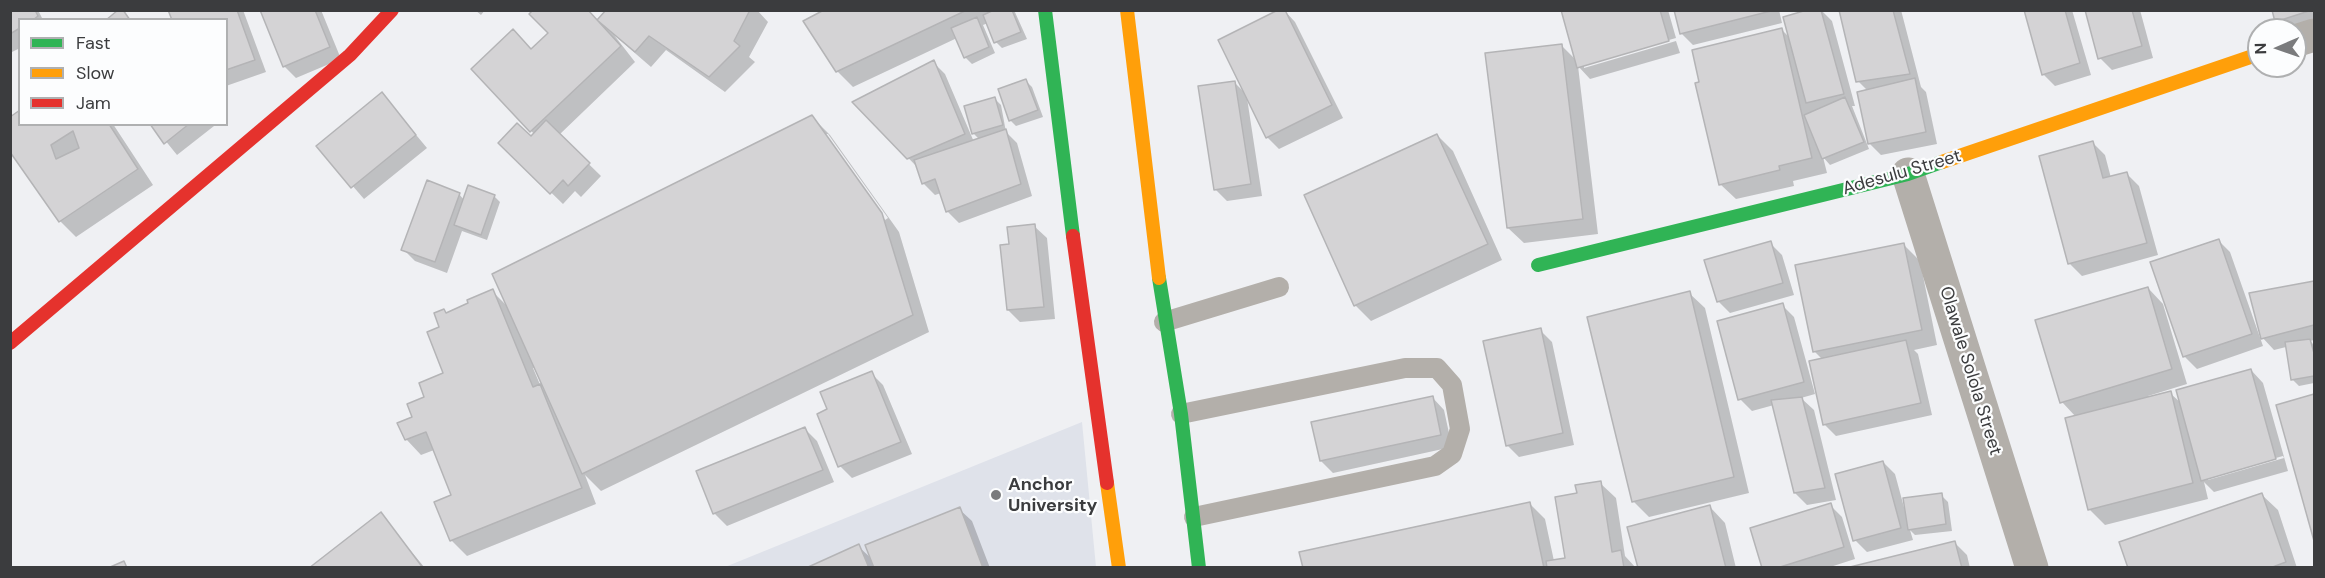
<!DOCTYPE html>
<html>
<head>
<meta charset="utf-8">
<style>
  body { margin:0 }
  #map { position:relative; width:2325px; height:578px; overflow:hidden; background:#eff0f3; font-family:"DM Sans",sans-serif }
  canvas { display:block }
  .frame { position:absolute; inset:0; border:12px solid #3b3c3e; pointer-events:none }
  .legend { position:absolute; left:18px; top:18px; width:210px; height:108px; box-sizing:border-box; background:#fcfdfe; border:2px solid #afb0b1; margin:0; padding:8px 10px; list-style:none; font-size:18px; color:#3b3c3e }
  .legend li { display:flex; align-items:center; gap:12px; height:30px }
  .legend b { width:30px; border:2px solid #afb0b1 }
  .north { position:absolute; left:2247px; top:18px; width:60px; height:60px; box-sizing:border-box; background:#fcfdfe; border:2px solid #afb0b1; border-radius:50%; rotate:268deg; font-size:16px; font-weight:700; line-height:24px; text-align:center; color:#3b3c3e }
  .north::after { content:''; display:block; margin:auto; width:21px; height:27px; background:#7a7b7d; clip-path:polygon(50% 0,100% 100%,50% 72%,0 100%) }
</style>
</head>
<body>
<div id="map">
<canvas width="2325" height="578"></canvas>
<div class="frame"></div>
<ul class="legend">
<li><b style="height:8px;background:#30b455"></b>Fast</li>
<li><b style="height:8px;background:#ff9f0a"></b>Slow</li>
<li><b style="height:8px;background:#e5322d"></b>Jam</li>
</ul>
<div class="north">N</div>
</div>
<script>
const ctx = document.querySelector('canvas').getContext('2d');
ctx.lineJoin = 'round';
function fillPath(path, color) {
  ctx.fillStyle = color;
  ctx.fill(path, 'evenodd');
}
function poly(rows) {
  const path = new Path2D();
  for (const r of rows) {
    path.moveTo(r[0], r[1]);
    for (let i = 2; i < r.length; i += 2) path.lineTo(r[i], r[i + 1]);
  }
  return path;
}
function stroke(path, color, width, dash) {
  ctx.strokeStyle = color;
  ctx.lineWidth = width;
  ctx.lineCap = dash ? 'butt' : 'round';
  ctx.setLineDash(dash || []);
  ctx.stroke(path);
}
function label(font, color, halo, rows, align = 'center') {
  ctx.font = font + ' "DM Sans",sans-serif';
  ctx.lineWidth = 4.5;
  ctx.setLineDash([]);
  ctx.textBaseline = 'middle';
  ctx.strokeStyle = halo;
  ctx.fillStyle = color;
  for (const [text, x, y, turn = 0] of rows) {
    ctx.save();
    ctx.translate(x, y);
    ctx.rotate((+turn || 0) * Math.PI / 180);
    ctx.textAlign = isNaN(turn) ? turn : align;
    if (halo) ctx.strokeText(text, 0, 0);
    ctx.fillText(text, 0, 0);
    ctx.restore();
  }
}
fillPath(poly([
  [1082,422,1096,567,725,567]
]), '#dfe2ea');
fillPath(poly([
  [10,10,38,10,43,20,20,20,20,48,10,53],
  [170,10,243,10,266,72,226,86,226,20],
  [261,10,321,10,341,59,296,78,284,66],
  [475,10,485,10,481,15],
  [608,10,757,10,768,22,749,57,755,62,725,92,666,50,651,67,614,35,635,62,559,135,601,176,581,197,575,191,563,204,500,143,531,139,535,135,473,69,532,51,598,22],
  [828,10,1014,10,1027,39,1002,48,996,42,988,23,983,25,995,53,972,64,965,57,957,38,853,87,837,71],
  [1284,10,1295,22,1343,118,1279,149,1267,137,1247,98,1262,196,1227,201,1215,189,1234,82,1244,92],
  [1562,10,1668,10,1676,38,1584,64,1584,68,1676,41,1680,53,1590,79,1578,66,1598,234,1524,243,1508,228,1561,45,1576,60],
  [1676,10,1779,10,1782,23,1693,45,1681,33],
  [1813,10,1821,10,1832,21,1855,106,1852,106,1869,149,1830,165,1823,157,1827,173,1793,181,1794,186,1736,199,1720,184,1782,30,1790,38],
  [1840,10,1901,10,1921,87,1926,92,1937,144,1881,155,1869,143,1868,91,1858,81],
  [2026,10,2072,10,2091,75,2055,86,2043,74],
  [2086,10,2140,10,2153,58,2112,70,2100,58],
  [2273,10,2314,10,2314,25,2285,30,2276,21],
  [933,62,945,74,974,142,980,140,973,133,994,98,1001,105,1006,132,1017,143,1032,196,959,223,947,211,941,193,935,195,923,183,919,169,855,103],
  [1026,81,1032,87,1043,117,1016,126,1010,120],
  [382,94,427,148,364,199,318,146],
  [812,117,830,135,899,232,929,332,601,491,585,475,596,504,467,556,451,540,453,496,434,450,421,455,406,439,426,398,445,374,441,328,444,311,447,314,492,291,508,307],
  [824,134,828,134,888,218,885,220],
  [535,367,547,394,541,387,533,368],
  [20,124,113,124,153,185,76,237,60,221,10,149],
  [152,124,213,124,214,126,177,155],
  [1437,135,1453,151,1502,260,1371,321,1355,305],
  [2093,143,2105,155,2111,178,2127,174,2139,186,2158,255,2082,276,2070,264],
  [459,194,464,200,494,196,500,202,487,240,462,231,447,273,415,261,403,249],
  [1034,226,1047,238,1055,319,1020,322,1008,310,1011,246],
  [2218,240,2230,252,2263,346,2197,369,2185,357,2152,263],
  [1770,243,1782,255,1794,295,1730,313,1718,301],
  [1904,245,1920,261,1937,345,1914,350,1918,354,1932,415,1836,436,1824,424,1822,359,1814,351],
  [2314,283,2314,340,2310,341,2314,345,2314,383,2299,386,2293,380,2286,347,2274,350,2261,336,2251,294],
  [2148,288,2163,304,2187,384,2148,396,2149,398,2170,393,2182,404,2251,370,2263,383,2288,471,2214,492,2204,482,2208,499,2105,525,2089,509,2076,417,2062,402],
  [2283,456,2284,458,2208,480,2208,477],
  [1689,293,1705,308,1749,493,1649,517,1633,501],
  [1782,305,1794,317,1815,394,1801,398,1814,410,1836,500,1807,505,1795,493,1774,405,1752,411,1740,399],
  [1540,330,1552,342,1574,445,1519,457,1507,445],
  [871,373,883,385,912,454,852,478,840,466,828,410],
  [2314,395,2314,536,2278,406],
  [1432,397,1444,410,1452,447,1333,473,1321,461],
  [805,429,817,441,834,482,727,526,715,514,698,472],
  [1883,462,1895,474,1905,511,1941,495,1948,502,1952,531,1915,535,1910,530,1913,540,1867,552,1855,540],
  [1600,483,1616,498,1625,556,1636,568,1304,568,1529,503,1545,519,1554,561,1566,560,1579,495],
  [2262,495,2278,510,2297,568,2130,568],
  [1830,505,1842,517,1855,559,1827,568,1764,568],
  [1710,507,1725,523,1736,568,1639,568],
  [959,509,972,521,990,568,809,568,858,546,874,561],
  [380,514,425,568,311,568],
  [1955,543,1967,555,1970,568,1852,568]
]), '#0003');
const building = poly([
  [10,10,35,10,38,16,33,20,20,20,20,28,10,34,10,10],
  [118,10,123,10,130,20,106,20,118,10],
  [168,10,237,10,255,60,226,70,226,20,172,20,168,10],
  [260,10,315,10,330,47,283,67,260,10],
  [533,10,588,10,621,46,530,132,471,69,513,29,531,49,548,33,529,14,533,10],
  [606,10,750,10,734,41,740,46,709,77,649,36,635,52,597,20,606,10],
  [824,10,967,10,836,72,803,21,824,10],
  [994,10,1012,10,1021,32,994,43,983,15,994,10],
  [1278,10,1285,10,1332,105,1266,138,1218,40,1278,10],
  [1561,10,1660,10,1669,41,1577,68,1561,10],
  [1674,10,1771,10,1771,11,1680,34,1674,10],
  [1807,10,1821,10,1844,94,1806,103,1783,17,1807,10],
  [1839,10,1893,10,1910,74,1856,82,1839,10],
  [2024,10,2065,10,2080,63,2042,75,2024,10],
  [2085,10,2132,10,2142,46,2098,59,2085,10],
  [2272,10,2312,10,2275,22,2272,10],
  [977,17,989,47,964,58,951,28,977,17],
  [1782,28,1812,158,1779,166,1780,170,1719,185,1695,83,1699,82,1692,50,1782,28],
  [1562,44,1583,219,1507,228,1485,53,1562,44],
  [934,60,965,134,907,159,852,102,934,60],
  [1915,78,1926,132,1868,144,1857,92,1915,78],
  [1026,79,1038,110,1009,121,998,89,1026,79],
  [1235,81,1251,184,1214,190,1198,86,1235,81],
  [382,92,416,135,351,188,316,146,382,92],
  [995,97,1003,125,972,134,964,106,995,97],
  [1845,97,1864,142,1822,159,1804,115,1845,97],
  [20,110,20,124,109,124,138,169,59,222,10,152,10,117,20,110],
  [73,131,79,148,56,159,51,145,73,131],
  [812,115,882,213,913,315,582,474,492,274,812,115],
  [546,120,590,163,568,186,563,180,550,194,498,143,517,123,531,136,546,120],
  [150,124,189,124,164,144,150,124],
  [1006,129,1021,184,946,212,935,179,922,184,914,160,1006,129],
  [1437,134,1488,244,1354,306,1304,195,1437,134],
  [2093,141,2103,178,2127,172,2147,243,2068,264,2039,156,2093,141],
  [427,180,460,193,435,262,401,250,427,180],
  [468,185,495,195,481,235,454,225,468,185],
  [1035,224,1044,307,1007,310,1000,245,1009,244,1007,227,1035,224],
  [2219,239,2252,334,2183,357,2150,262,2219,239],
  [1771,241,1783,283,1717,302,1704,260,1771,241],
  [1904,243,1922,330,1813,352,1795,265,1904,243],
  [2314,281,2314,325,2261,339,2249,293,2314,281],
  [2148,287,2172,369,2060,403,2035,320,2148,287],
  [493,289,533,387,540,384,582,488,450,541,434,502,451,495,426,432,405,440,397,423,412,417,407,404,424,397,419,383,443,373,427,332,439,327,434,313,444,309,446,313,468,303,467,300,493,289],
  [1690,291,1734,477,1632,502,1587,317,1690,291],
  [1783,303,1804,382,1738,400,1717,321,1783,303],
  [1541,328,1563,433,1506,446,1483,341,1541,328],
  [2310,339,2314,353,2314,376,2291,380,2285,342,2310,339],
  [1906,340,1921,403,1823,425,1809,361,1906,340],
  [2251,369,2276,459,2201,481,2176,390,2251,369],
  [872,371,901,442,838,467,817,414,827,409,820,392,872,371],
  [2171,391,2193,483,2088,510,2065,418,2171,391],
  [2314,394,2314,541,2276,405,2314,394],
  [1433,396,1441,435,1320,461,1311,422,1433,396],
  [1802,397,1825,488,1794,493,1771,400,1802,397],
  [805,427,823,470,713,514,696,471,805,427],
  [1883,461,1901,528,1853,541,1835,474,1883,461],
  [1601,481,1612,552,1621,550,1624,568,1547,568,1546,561,1565,558,1555,497,1577,493,1575,485,1601,481],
  [1942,493,1946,524,1908,530,1903,498,1942,493],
  [2262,493,2286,562,2270,568,2128,568,2119,542,2262,493],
  [1530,502,1544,568,1303,568,1299,552,1530,502],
  [1831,503,1844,547,1777,568,1762,568,1750,528,1831,503],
  [1710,505,1726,568,1638,568,1627,527,1710,505],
  [960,507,983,568,874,568,865,545,960,507],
  [381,512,423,568,309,568,381,512],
  [1955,541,1962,568,1850,568,1850,567,1955,541],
  [859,544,869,568,806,568,859,544],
  [124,561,127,568,108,568,124,561]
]);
fillPath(building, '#d4d3d5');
stroke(building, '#b4b4b6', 1.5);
stroke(poly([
  [1164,322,1279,287],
  [1181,414,1405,368,1437,368,1452,385,1460,429,1452,454,1435,466,1194,517]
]), '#b3afaa', 20);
stroke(poly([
  [2295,41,2314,35],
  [1908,174,2032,568]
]), '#b3afaa', 33);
stroke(poly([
  [1045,10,1073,236],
  [1538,265,1908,174,1942,162],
  [1159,278,1181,414,1199,568]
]), '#30b455', 14);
stroke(poly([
  [1127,10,1159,278],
  [1942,162,2259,54],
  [1107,483,1119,568]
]), '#ff9f0a', 14);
stroke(poly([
  [1073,236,1107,483],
  [10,343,350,55,392,10]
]), '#e5322d', 14);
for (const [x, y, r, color] of [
  [996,495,6,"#7a7b7d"]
]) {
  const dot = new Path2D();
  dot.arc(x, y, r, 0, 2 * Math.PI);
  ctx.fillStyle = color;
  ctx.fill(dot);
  stroke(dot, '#fcfdfe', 2);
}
label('18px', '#3b3c3e', '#fcfdfe', [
  ["Adesulu Street",1902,173,-16],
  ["Olawale Solola Street",1970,371,73]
]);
label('bold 18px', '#3b3c3e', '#fcfdfe', [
  ["Anchor",1008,485],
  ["University",1008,506]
], 'left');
</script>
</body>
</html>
